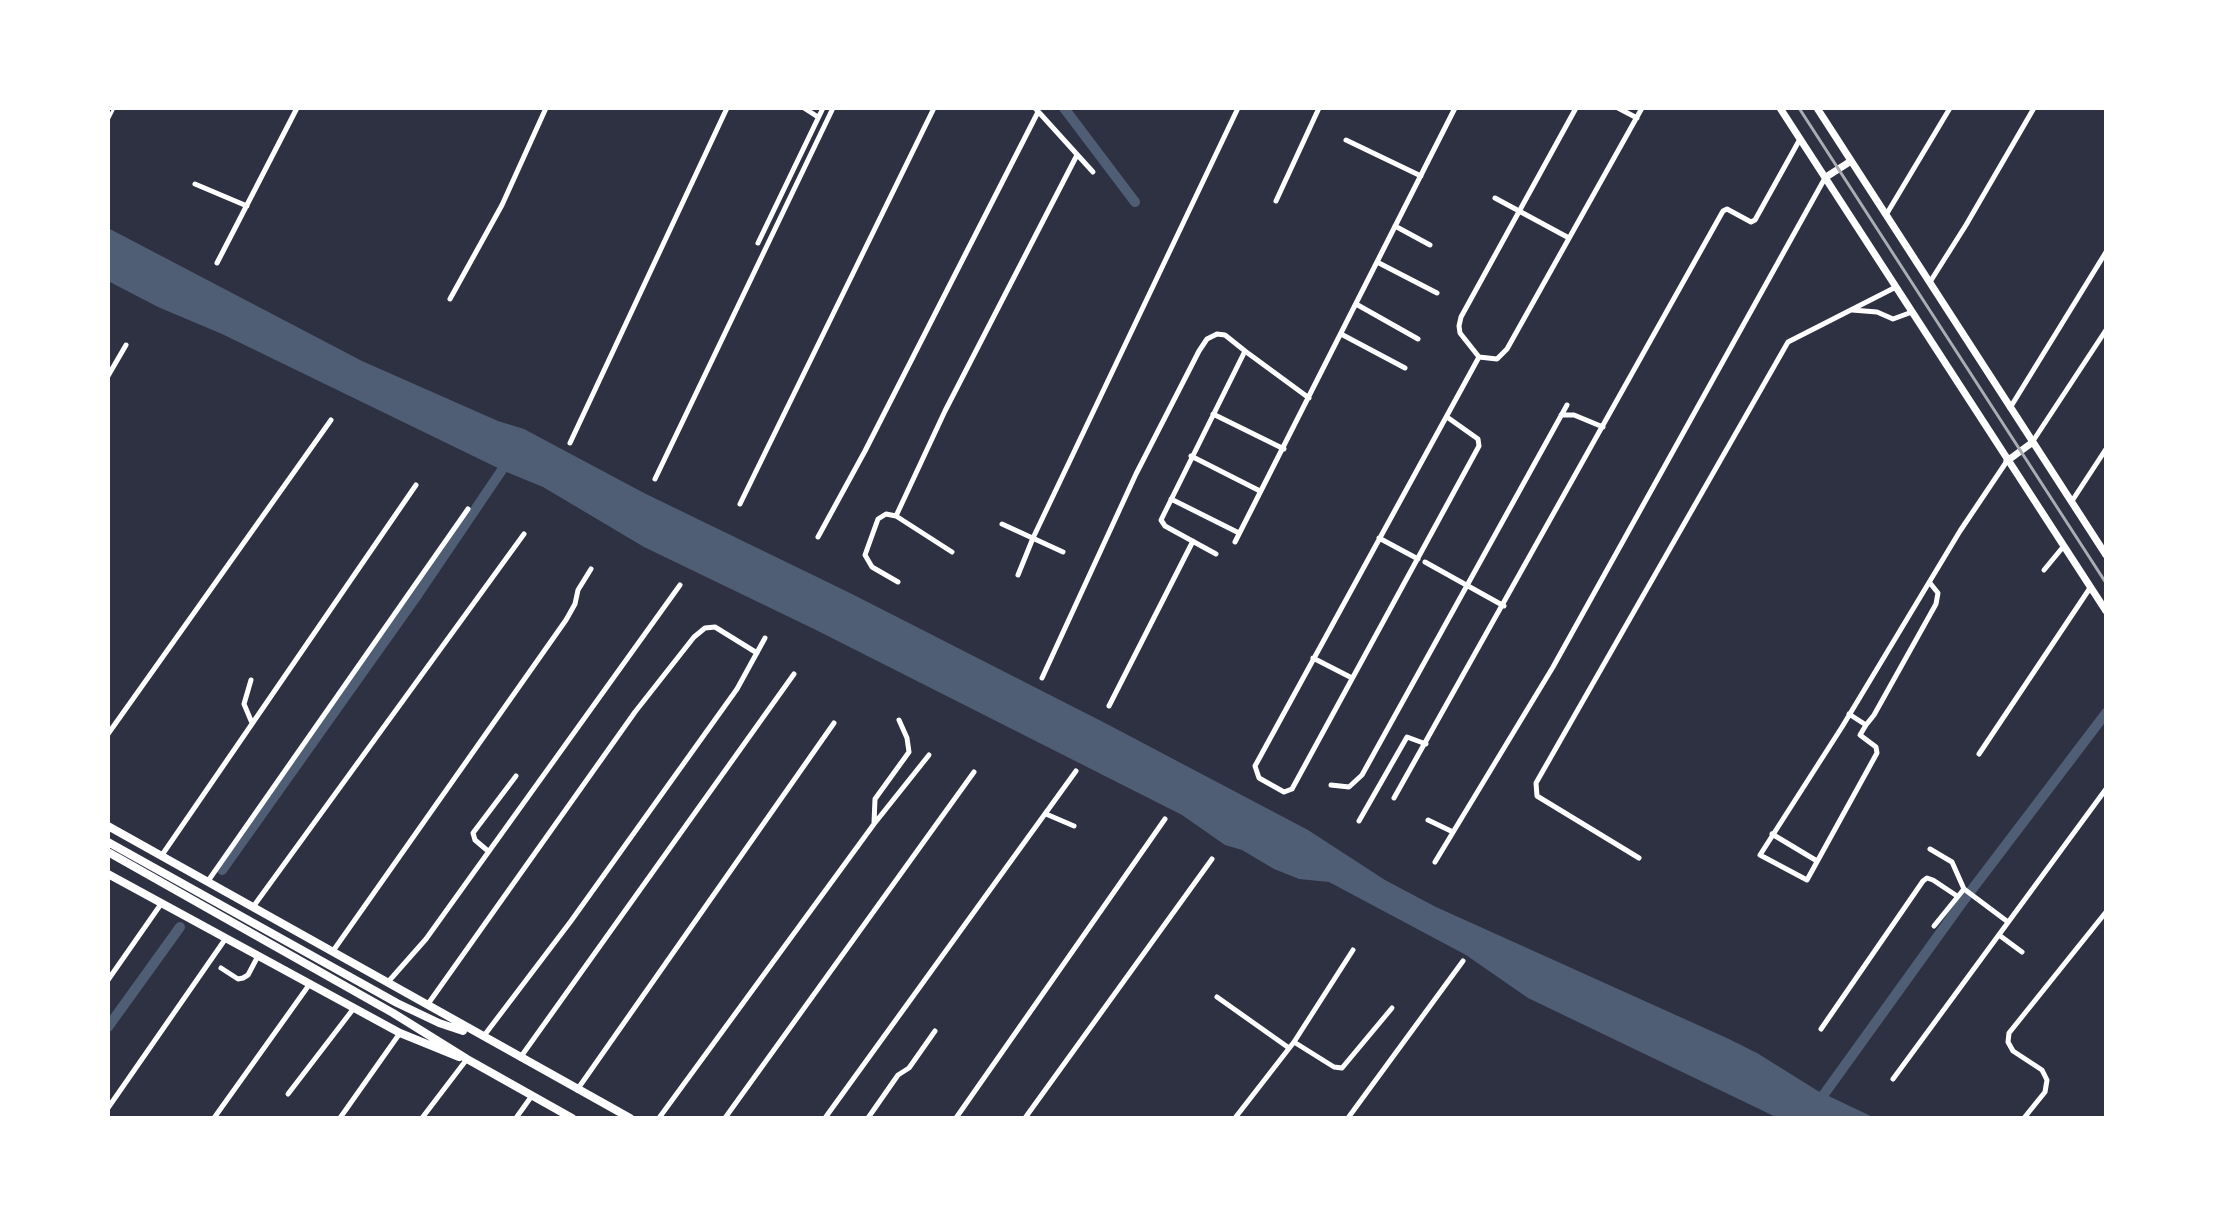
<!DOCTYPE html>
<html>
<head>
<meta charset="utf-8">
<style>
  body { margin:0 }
  #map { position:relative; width:2214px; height:1226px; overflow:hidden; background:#2d3142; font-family:"Sofia Sans Condensed",sans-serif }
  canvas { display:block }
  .frame { position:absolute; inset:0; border:110px solid #fff; pointer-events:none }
</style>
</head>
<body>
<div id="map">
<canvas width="2214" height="1226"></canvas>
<div class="frame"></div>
</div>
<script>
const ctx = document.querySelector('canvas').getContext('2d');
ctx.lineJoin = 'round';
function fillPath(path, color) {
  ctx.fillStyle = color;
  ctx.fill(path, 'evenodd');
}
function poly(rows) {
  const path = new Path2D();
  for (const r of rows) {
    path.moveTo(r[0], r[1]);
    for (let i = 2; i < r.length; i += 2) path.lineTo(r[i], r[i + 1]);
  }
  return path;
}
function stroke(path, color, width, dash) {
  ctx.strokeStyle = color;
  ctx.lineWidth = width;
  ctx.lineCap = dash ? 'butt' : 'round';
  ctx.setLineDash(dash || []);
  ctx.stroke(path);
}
fillPath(poly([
  [108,228,362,361,498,421,524,429,644,493,850,593,1105,723,1308,830,1385,880,1436,907,1729,1039,1757,1053,1818,1091,1875,1118,1778,1118,1528,998,1466,955,1329,882,1299,879,1274,869,1242,850,1225,845,1182,815,816,630,644,547,543,487,504,471,222,334,158,307,108,281]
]), '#4f5d75');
stroke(poly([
  [1064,108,1135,202],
  [222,870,418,594,508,461],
  [108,1027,180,927],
  [1817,1104,1961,904,2106,713]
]), '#4f5d75', 10);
stroke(poly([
  [108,120,114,108]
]), '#fff', 3);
stroke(poly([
  [804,108,818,117],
  [1035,108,1093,172],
  [1618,108,1637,118],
  [1346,140,1421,176],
  [195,184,247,206],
  [1495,198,1569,238],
  [1276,201,1319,108],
  [1886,215,1950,108],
  [1395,226,1430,245],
  [758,243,823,108],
  [1377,262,1437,293],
  [217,263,297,108],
  [1930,282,1966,225,2034,108],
  [450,299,502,205,546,108],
  [1356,304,1418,339],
  [1852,310,1877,312,1893,319,1912,312],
  [1341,334,1405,368],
  [1479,357,1497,359,1507,349,1642,108],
  [108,376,126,345],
  [2010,408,2106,252],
  [1213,414,1284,449],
  [1561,415,1574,415,1603,427],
  [1447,417,1478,439,1479,446,1292,789,1284,792,1259,778,1255,766,1479,357,1460,333,1459,326,1461,317,1576,108],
  [2033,441,2106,330],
  [570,443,727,108],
  [1191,456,1260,491],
  [655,479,833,108],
  [1171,499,1239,533],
  [2072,501,2106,449],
  [740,504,934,108],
  [896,516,886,514,878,519,865,555,872,567,898,582],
  [1002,524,1063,552],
  [818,537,865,451,1038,112],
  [1379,538,1418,559],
  [1235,542,1455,108],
  [952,552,896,516,945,411,1077,155],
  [1216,554,1165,526,1161,520,1245,351,1309,398],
  [1425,562,1504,606],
  [2044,570,2063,547],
  [1018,575,1033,538,1238,108],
  [1313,658,1352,678],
  [1042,678,1136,474,1199,351,1207,339,1217,334,1225,335,1245,351],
  [251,680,244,704,252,723],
  [1109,706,1193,541],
  [1849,714,1866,725,1874,715,1936,604,1938,593,1930,583],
  [1866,725,1860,735,1876,747,1877,753,1807,880,1760,855,1842,727,1960,531,2007,461],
  [108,734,331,420],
  [1979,754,2090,588],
  [1331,785,1349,787,1362,775,1567,405],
  [1394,798,1723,211,1727,209,1751,222,1755,220,1800,139],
  [1046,814,1074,826],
  [1428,820,1453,832],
  [1359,821,1407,737,1426,744],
  [874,823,875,799,909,752,907,738,899,720],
  [1772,834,1817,861],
  [1930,849,1952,862,1964,889,2008,922],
  [488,851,475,840,473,833,516,776],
  [162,855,416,485],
  [1639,858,1537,796,1536,783,1788,342,1896,287],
  [1435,862,1553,667,1825,178],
  [208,881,468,509],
  [253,907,524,534],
  [1934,926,1964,889],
  [1999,935,2022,952],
  [333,951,566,620,575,604,578,590,591,569],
  [221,968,238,979,243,978,248,975,258,956],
  [108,980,161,904],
  [388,982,426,939,680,585],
  [1217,997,1289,1048],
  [428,1004,635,712,694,637,705,628,715,627,757,653],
  [1821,1029,1923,881,1927,878,1933,880,1957,896],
  [483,1037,571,921,737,689,765,638],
  [1294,1042,1334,1067,1342,1068,1392,1008],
  [520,1058,794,674],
  [1893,1079,2106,789],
  [577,1090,834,723],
  [288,1094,354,1008],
  [108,1108,226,938],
  [214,1118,309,985],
  [340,1118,400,1033],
  [422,1118,467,1059],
  [516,1118,531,1097],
  [659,1118,874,824,929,755],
  [725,1118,974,772],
  [825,1118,1076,771],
  [868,1118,898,1075,909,1068,935,1031],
  [956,1118,1165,819],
  [1025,1118,1212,859],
  [1235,1118,1294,1042,1353,950],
  [1348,1118,1463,961],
  [2024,1118,2045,1092,2047,1080,2042,1070,2013,1051,2008,1042,2009,1033,2106,912]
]), '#fff', 5);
stroke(poly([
  [1780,108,2106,611],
  [1817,108,2106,555],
  [1826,177,1851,161],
  [2007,461,2033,442]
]), '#fff', 7);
stroke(poly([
  [108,826,630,1118],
  [108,842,397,1003,439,1023,463,1031],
  [108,852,393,1013,467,1059,572,1118],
  [108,874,400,1033,459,1057]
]), '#fff', 8);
stroke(poly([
  [1799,108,2106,583]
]), '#abadb3', 3);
</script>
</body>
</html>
